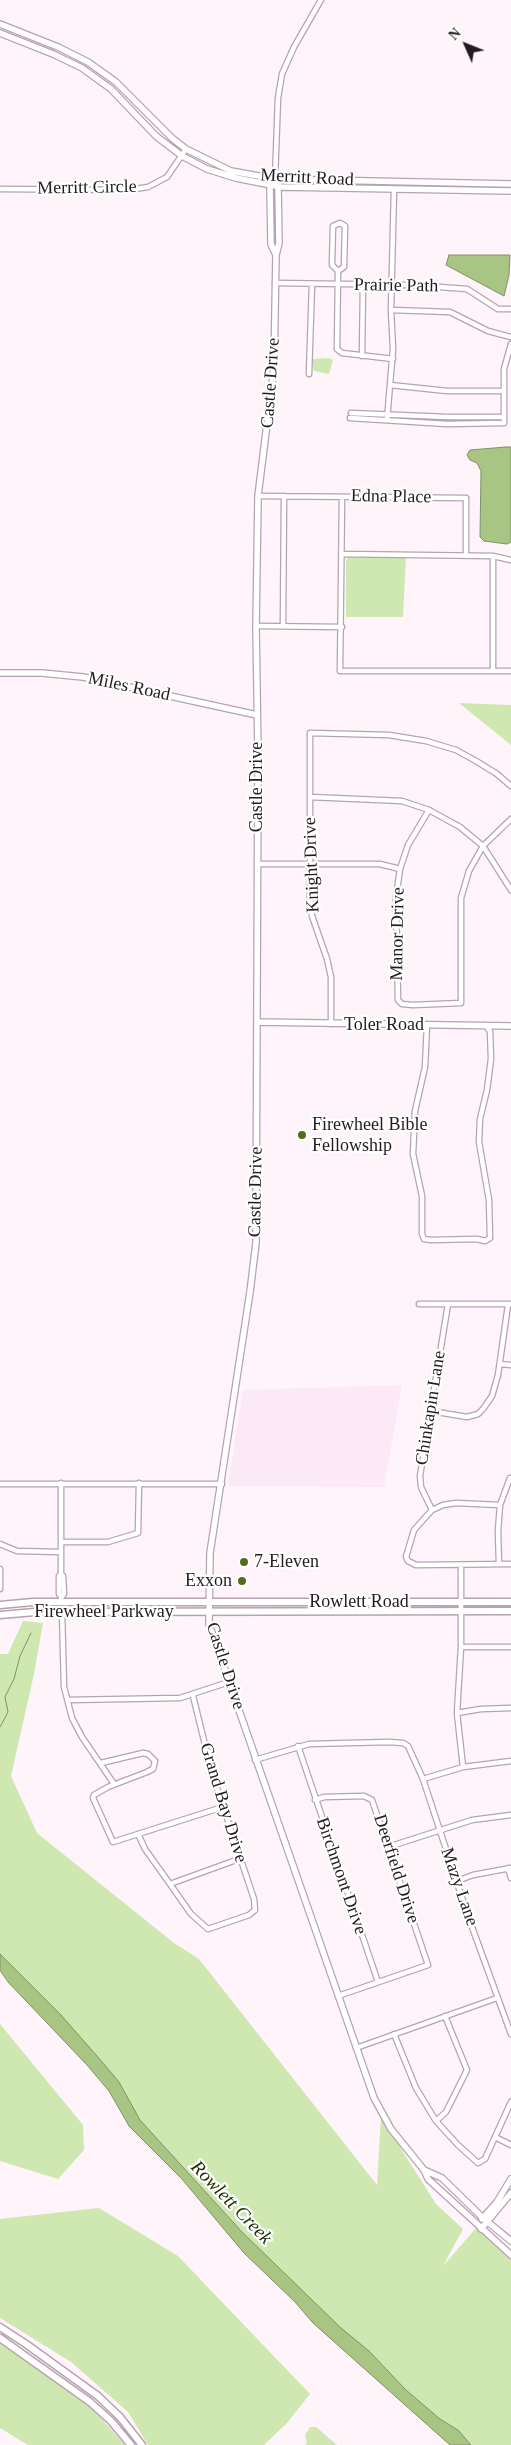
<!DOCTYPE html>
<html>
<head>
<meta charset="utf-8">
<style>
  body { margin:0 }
  #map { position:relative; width:511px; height:2445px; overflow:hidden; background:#fef4fa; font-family:Georgia,serif }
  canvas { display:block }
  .north { position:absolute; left:441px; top:20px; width:50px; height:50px; -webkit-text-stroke:4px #fff; paint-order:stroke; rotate:314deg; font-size:14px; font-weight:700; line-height:20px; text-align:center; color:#231b20 }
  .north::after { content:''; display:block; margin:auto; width:18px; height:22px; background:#231b20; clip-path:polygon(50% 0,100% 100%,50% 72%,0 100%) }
</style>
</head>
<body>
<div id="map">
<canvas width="511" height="2445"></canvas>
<div class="north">N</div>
</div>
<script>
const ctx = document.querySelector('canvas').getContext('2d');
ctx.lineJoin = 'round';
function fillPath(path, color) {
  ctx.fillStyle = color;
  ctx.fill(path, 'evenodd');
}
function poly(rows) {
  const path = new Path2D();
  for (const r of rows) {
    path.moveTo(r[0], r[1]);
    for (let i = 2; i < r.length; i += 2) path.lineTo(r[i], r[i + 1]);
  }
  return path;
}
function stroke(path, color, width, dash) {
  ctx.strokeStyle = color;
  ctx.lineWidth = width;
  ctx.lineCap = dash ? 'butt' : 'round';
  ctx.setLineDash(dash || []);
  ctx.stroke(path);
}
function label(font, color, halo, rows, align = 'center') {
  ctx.font = font + ' Georgia,serif';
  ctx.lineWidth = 4.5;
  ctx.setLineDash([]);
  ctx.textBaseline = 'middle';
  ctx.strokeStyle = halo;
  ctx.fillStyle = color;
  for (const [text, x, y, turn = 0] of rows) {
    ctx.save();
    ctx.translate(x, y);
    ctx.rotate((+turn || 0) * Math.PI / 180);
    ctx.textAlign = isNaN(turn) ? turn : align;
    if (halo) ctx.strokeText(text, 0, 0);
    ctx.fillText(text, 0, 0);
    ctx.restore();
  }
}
fillPath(poly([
  [402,1385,384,1487,228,1486,243,1390]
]), '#fbe9f5');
fillPath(poly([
  [329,358,333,360,329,374,314,371,312,364,313,359],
  [349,557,406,557,403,617,346,617,346,560],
  [459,703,511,705,511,745],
  [23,1621,43,1623,34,1674,11,1776,37,1833,174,1943,199,1959,377,2185,381,2117,436,2204,463,2229,443,2266,476,2228,511,2258,511,2445,471,2445,458,2430,440,2419,406,2390,370,2352,367,2354,246,2245,0,1962,0,1654,8,1654],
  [0,2024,83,2125,84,2150,58,2179,0,2161],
  [99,2208,178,2256,310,2394,287,2423,264,2445,148,2445,128,2412,71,2362,0,2318,0,2219],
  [0,2343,94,2410,125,2445,28,2445,0,2428],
  [310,2427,316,2427,337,2445,305,2445,307,2443,305,2435]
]), '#cfe8b1');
const water = poly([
  [449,255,510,255,509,275,504,296,446,265,449,255],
  [506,447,511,447,511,542,507,544,484,541,480,537,481,471,477,463,470,460,467,455,470,450,506,447],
  [0,1954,60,2014,97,2056,119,2082,140,2120,242,2232,341,2328,369,2351,406,2390,440,2419,458,2430,471,2445,450,2445,313,2323,295,2302,244,2253,181,2178,129,2126,109,2091,87,2065,8,1982,0,1970,0,1954]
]);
fillPath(water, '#a8c583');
stroke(water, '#809265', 1);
stroke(poly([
  [0,1727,8,1712,5,1697,14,1679,20,1656,31,1633]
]), '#809265', 1);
const minor = poly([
  [275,179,278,98,282,74,294,47,321,0],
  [0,189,128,190,148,187,167,177,186,149],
  [338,271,344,267,345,226,340,223,333,226,332,265,338,271,337,349,342,353,393,359],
  [275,283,412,285,467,289,498,309,511,309],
  [391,310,450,312,488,331,511,337],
  [362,356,363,285],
  [309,374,312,284],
  [390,385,447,391,503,391],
  [351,413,447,417,504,417],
  [350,418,447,424,504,423,504,369,511,344],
  [387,420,393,349,391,310,394,189],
  [258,496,466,498,466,555],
  [342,497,340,671,511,671],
  [342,554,493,556,511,560],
  [493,556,493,671],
  [256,626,342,627],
  [283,626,284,496],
  [310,797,402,801,429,810,460,827,483,846,511,890],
  [429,810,408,845,400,869,396,897,398,1000,402,1004,413,1005,461,1003,461,898,469,871,483,846,511,819],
  [257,864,380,864,400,869],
  [331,1024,331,977,327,959,312,916,310,896,310,733,389,735,426,741,456,750,476,761,497,774,511,786],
  [427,1025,425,1067,415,1111,413,1154,422,1196,422,1234,424,1239,431,1240,477,1239,485,1241,490,1238,489,1200,479,1142,480,1119,487,1090,491,1059,490,1031,485,1025],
  [419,1304,511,1304],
  [500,1364,511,1365],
  [431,1411,467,1417,478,1414,483,1409,492,1396,498,1375,508,1305],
  [61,1483,61,1574,59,1576,59,1594,61,1596],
  [0,1484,222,1484],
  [500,1505,456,1503,443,1505,432,1510,414,1530,406,1557,408,1561,416,1565,511,1564],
  [432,1510,421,1487,420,1476,448,1304],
  [61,1542,108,1542,138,1533,139,1483],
  [0,1544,17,1551,61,1552],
  [499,1564,498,1531,500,1505,510,1478],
  [461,1565,461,1647,457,1713,463,1767],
  [0,1569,0,1589],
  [61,1574,63,1576,64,1594,61,1598],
  [62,1612,64,1687,72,1718,82,1737,114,1784],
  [461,1647,511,1647],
  [68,1700,180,1698,229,1682],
  [457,1713,481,1709,511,1708],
  [298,1746,378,1982],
  [255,1760,309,1744,389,1742,403,1743,408,1746,423,1779,468,1916,511,2034],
  [101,1763,143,1753,148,1754,155,1761,153,1769,147,1772,108,1787,94,1795,93,1798,113,1842,223,1807],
  [423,1779,463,1767,511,1761],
  [315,1800,324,1797,364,1796,372,1800,428,1965,338,1996],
  [139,1836,145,1849,170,1884,191,1914,208,1929,249,1915,255,1910,254,1899,212,1773,193,1696],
  [388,1847,472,1820,511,1815],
  [508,1868,511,1878],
  [457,1881,473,1875,511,1868],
  [170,1884,239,1859],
  [394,2034,416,2088,436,2121,458,2145,478,2163,485,2159,511,2102],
  [356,2048,497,1998],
  [436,2121,446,2112,467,2070,445,2016],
  [495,2137,511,2145]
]);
const tertiary = poly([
  [0,24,58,47,88,62,116,82,173,139,186,149,231,171,275,179,511,184],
  [0,33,53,54,82,68,111,89,156,136,182,156,207,169,236,178,281,187,511,191],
  [276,255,271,244,270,186,275,179,278,187,279,243,276,255,274,368,258,496,256,626,258,753,256,1243,250,1292,210,1553,209,1624,374,2098,391,2129,424,2170,428,2179,511,2255],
  [0,673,42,673,83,677,257,715],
  [257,1022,511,1026],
  [424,2170,442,2178,483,2218,511,2241],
  [482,2219,497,2202,511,2179],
  [481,2229,511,2193]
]);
const secondary = poly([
  [0,1605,33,1602,511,1602],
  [0,1615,35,1612,511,1611],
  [0,2327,26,2344,98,2396,120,2417,142,2445],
  [0,2338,90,2402,111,2421,131,2445]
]);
stroke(minor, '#b8a2b1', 7);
stroke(tertiary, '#b8a2b1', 8);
stroke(secondary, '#b8a2b1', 9);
stroke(minor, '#fff', 4.5);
stroke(tertiary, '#fff', 5.5);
stroke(secondary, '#fff', 6);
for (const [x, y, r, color] of [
  [302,1135,5,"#516d21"],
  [244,1562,5,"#516d21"],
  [242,1581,5,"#516d21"]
]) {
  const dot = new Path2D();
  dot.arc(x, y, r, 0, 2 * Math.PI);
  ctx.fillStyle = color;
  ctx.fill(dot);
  stroke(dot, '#fff', 2);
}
label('18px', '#231b20', '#fff', [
  ["Merritt Road",307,178,3],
  ["Merritt Circle",87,188,-1],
  ["Prairie Path",396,286,1],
  ["Castle Drive",271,383,-86],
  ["Edna Place",391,497,1],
  ["Miles Road",129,687,12],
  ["Castle Drive",257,787,-90],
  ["Knight Drive",312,865,-92],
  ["Manor Drive",398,934,-89],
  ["Toler Road",384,1025],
  ["Castle Drive",256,1192,-89],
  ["Chinkapin Lane",431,1408,-81],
  ["Rowlett Road",359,1602],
  ["Firewheel Parkway",104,1612],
  ["Castle Drive",225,1666,72],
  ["Grand Bay Drive",223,1803,73],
  ["Deerfield Drive",396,1869,72],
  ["Birchmont Drive",341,1876,71],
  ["Mazy Lane",459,1887,71]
]);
label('18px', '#231b20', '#fff', [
  ["Firewheel Bible",312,1125],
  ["Fellowship",312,1146],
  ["7-Eleven",254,1562],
  ["Exxon",232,1581,"right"]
], 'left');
label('italic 19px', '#1f2f00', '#fff', [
  ["Rowlett Creek",231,2203,46]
]);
</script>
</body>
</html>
